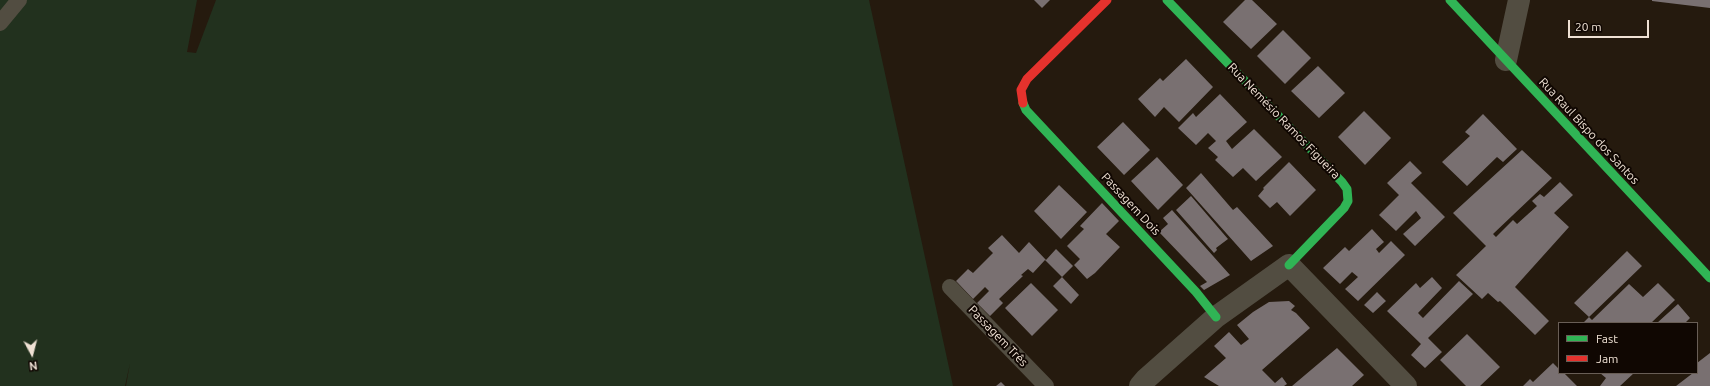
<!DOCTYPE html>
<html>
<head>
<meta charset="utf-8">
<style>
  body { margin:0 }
  #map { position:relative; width:1710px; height:386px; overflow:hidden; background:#251a0e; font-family:Ubuntu,sans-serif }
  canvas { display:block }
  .legend { position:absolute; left:1558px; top:322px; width:140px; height:52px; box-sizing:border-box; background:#100702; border:1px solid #695e56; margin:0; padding:5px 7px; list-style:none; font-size:12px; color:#efe1d4 }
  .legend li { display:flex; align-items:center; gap:8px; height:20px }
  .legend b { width:20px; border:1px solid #695e56 }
  .north { position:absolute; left:12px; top:334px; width:40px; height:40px; -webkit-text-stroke:3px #100702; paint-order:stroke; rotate:173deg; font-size:11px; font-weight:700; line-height:16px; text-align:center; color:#efe1d4 }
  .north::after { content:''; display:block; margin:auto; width:14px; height:18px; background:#efe1d4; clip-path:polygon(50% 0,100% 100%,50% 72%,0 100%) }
  .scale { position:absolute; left:1568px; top:20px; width:81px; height:18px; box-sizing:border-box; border:2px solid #efe1d4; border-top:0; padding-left:5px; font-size:12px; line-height:14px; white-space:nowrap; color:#efe1d4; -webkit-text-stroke:3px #100702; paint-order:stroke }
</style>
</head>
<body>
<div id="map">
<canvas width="1710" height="386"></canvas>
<ul class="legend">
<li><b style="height:5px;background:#30b455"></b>Fast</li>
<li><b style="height:5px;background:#e5322d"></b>Jam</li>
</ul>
<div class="north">N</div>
<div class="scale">20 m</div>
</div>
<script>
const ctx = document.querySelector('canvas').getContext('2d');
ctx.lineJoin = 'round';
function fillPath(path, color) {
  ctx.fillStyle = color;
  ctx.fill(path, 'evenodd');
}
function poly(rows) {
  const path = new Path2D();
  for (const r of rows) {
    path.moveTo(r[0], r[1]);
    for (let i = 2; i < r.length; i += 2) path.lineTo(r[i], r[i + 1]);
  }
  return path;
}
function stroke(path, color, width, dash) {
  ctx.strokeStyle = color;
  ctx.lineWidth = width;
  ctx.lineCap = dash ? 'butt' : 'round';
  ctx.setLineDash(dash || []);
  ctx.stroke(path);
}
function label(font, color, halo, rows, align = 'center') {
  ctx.font = font + ' Ubuntu,sans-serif';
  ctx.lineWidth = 4;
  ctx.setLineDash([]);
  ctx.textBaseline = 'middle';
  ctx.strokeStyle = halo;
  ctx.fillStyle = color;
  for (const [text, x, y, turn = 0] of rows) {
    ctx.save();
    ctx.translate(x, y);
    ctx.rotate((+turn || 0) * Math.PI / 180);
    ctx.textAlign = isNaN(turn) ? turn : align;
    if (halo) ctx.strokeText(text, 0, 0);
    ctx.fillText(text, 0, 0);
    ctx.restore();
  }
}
fillPath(poly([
  [0,0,197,0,187,52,196,53,216,0,869,0,953,386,126,386,130,363,125,386,0,386]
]), '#22311e');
fillPath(poly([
  [1034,0,1050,0,1042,8],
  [1245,0,1252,0,1277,24,1251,49,1223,22],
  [1652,0,1710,0,1710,8,1652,1],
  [1283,30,1311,58,1285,84,1257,56],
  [1186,59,1213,87,1179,122,1164,107,1155,117,1138,99,1160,78,1163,81],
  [1318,66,1345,93,1319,118,1291,91],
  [1220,94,1247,122,1226,141,1232,149,1254,129,1282,157,1256,181,1243,168,1233,177,1215,160,1218,157,1208,148,1216,141,1208,133,1196,145,1178,128,1193,113,1196,117],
  [1364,111,1391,138,1365,165,1338,137],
  [1483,114,1517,149,1503,162,1497,157,1467,186,1442,162,1470,136,1465,132],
  [1123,122,1150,150,1124,175,1097,147],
  [1522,150,1552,178,1493,234,1496,237,1513,220,1517,224,1537,206,1532,201,1540,194,1544,197,1560,182,1573,195,1554,213,1569,227,1515,287,1549,321,1535,335,1500,301,1498,302,1488,293,1482,299,1456,275,1486,246,1453,213],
  [1157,157,1183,185,1158,210,1131,181],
  [1410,161,1422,173,1411,183,1445,217,1415,246,1403,234,1421,218,1416,211,1396,231,1379,215,1399,195,1387,183],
  [1289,162,1316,190,1290,216,1277,202,1270,208,1258,196,1264,189,1263,188],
  [1201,173,1233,210,1237,207,1273,246,1251,261,1186,188],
  [1059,185,1087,212,1061,239,1034,211],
  [1191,196,1228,239,1216,248,1217,250,1214,253,1176,210],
  [1102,203,1119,221,1106,234,1120,247,1095,273,1087,279,1074,265,1080,259,1067,246,1084,229,1080,226],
  [1172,210,1230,275,1204,290,1200,286,1207,282,1159,232,1168,224,1163,218],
  [1372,229,1384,242,1376,249,1379,253,1391,241,1405,255,1358,301,1345,289,1358,277,1352,272,1340,284,1323,268,1345,247,1349,251],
  [1002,235,1019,253,1029,242,1046,260,1056,249,1073,266,1062,277,1045,260,1033,273,1028,269,1021,275,1023,276,999,299,1003,303,990,316,977,303,989,291,985,287,973,299,956,281,968,269,973,273,993,253,988,248],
  [1627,251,1642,266,1589,317,1574,303],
  [1062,277,1079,295,1071,304,1053,286],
  [1432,277,1442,288,1418,313,1423,318,1459,281,1473,294,1428,338,1442,352,1425,368,1411,355,1421,344,1387,311,1416,283,1420,288],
  [1031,283,1058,310,1032,336,1005,308],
  [1658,283,1675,300,1651,323,1583,323,1589,317,1592,320,1629,284,1643,297],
  [1377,292,1386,301,1373,313,1364,305],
  [1289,301,1295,306,1291,310,1296,313,1310,328,1262,370,1275,383,1282,377,1287,384,1284,386,1219,386,1204,377,1226,358,1214,346,1229,332,1241,345,1249,339,1237,325,1253,312,1269,302],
  [1678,304,1690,318,1685,323,1657,323],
  [1467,334,1500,367,1480,386,1466,386,1440,360],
  [1337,348,1364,375,1352,386,1292,386],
  [1710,353,1710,386,1676,386,1693,373,1697,373,1697,363],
  [1553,363,1559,369,1559,373,1564,373,1577,386,1523,386,1530,379,1533,382],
  [1600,373,1634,373,1620,386,1600,386,1606,378],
  [1001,382,1005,386,996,386]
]), '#797071');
stroke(poly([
  [0,23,19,0],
  [950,287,1046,386]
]), '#524d41', 16);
stroke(poly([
  [1506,60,1519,0],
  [1140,386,1146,379,1216,317,1289,265,1406,386]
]), '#524d41', 22);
stroke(poly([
  [1167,0,1342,182,1347,189,1348,201,1344,208,1289,265],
  [1450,0,1710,278],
  [1023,103,1026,110,1196,292,1216,317]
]), '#30b455', 9);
stroke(poly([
  [1023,103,1021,90,1027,79,1107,0]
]), '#e5322d', 9);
label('12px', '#efe1d4', '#100702', [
  ["Rua Nemésio Ramos Figueira",1284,121,46],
  ["Rua Raul Bispo dos Santos",1589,131,47],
  ["Passagem Dois",1131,204,47],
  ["Passagem Três",998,336,46]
]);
</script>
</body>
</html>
